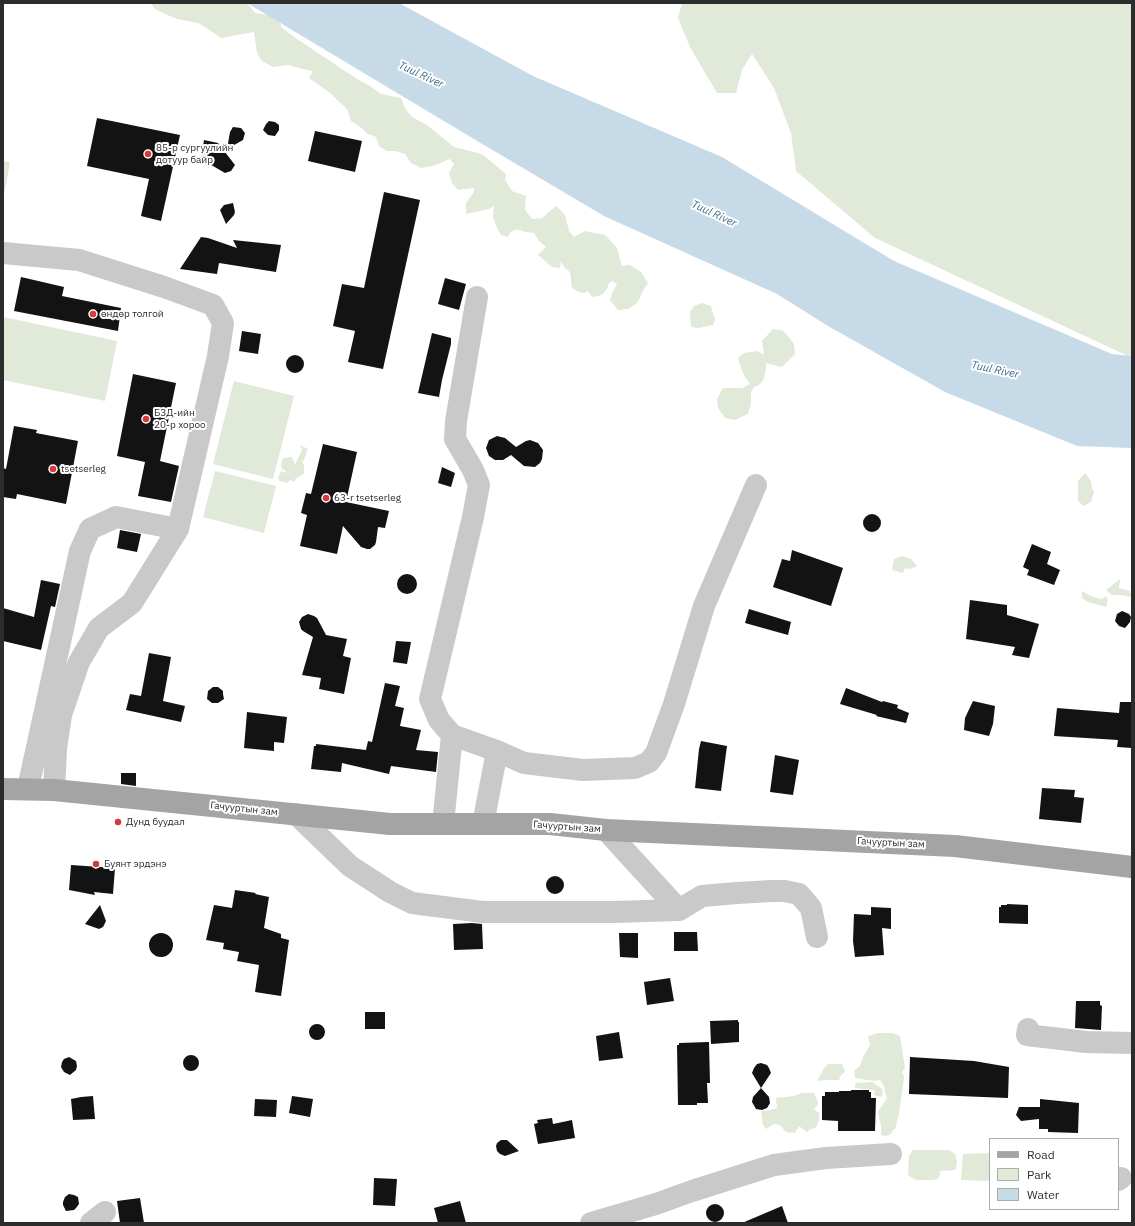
<!DOCTYPE html>
<html>
<head>
<meta charset="utf-8">
<style>
  body { margin:0 }
  #map { position:relative; width:1135px; height:1226px; overflow:hidden; background:#fff; font-family:"IBM Plex Sans",sans-serif }
  canvas { display:block }
  .frame { position:absolute; inset:0; border:4px solid #2c2c2c; pointer-events:none }
  .legend { position:absolute; left:989px; top:1138px; width:130px; height:72px; box-sizing:border-box; background:#fff; border:1px solid #ababab; margin:0; padding:5px 7px; list-style:none; font-size:12px; color:#2c2c2c }
  .legend li { display:flex; align-items:center; gap:8px; height:20px }
  .legend b { width:20px; border:1px solid #ababab }
</style>
</head>
<body>
<div id="map">
<canvas width="1135" height="1226"></canvas>
<div class="frame"></div>
<ul class="legend">
<li><b style="height:5px;background:#a4a4a4"></b>Road</li>
<li><b style="height:11px;background:#e1e9d9"></b>Park</li>
<li><b style="height:11px;background:#c6dae8"></b>Water</li>
</ul>
</div>
<script>
const ctx = document.querySelector('canvas').getContext('2d');
ctx.lineJoin = 'round';
function fillPath(path, color) {
  ctx.fillStyle = color;
  ctx.fill(path, 'evenodd');
}
function poly(rows) {
  const path = new Path2D();
  for (const r of rows) {
    if (r.length === 3) {
      path.moveTo(r[0] + r[2], r[1]);
      path.arc(r[0], r[1], r[2], 0, 2 * Math.PI);
      continue;
    }
    path.moveTo(r[0], r[1]);
    for (let i = 2; i < r.length; i += 2) path.lineTo(r[i], r[i + 1]);
  }
  return path;
}
function stroke(path, color, width, dash) {
  ctx.strokeStyle = color;
  ctx.lineWidth = width;
  ctx.lineCap = dash ? 'butt' : 'round';
  ctx.setLineDash(dash || []);
  ctx.stroke(path);
}
function label(font, color, halo, rows, align = 'center') {
  ctx.font = font + ' "IBM Plex Sans",sans-serif';
  ctx.lineWidth = 4;
  ctx.setLineDash([]);
  ctx.textBaseline = 'middle';
  ctx.strokeStyle = halo;
  ctx.fillStyle = color;
  for (const [text, x, y, turn = 0] of rows) {
    ctx.save();
    ctx.translate(x, y);
    ctx.rotate((+turn || 0) * Math.PI / 180);
    ctx.textAlign = isNaN(turn) ? turn : align;
    if (halo) ctx.strokeText(text, 0, 0);
    ctx.fillText(text, 0, 0);
    ctx.restore();
  }
}
fillPath(poly([
  [131,3,247,3,255,13,278,17,282,28,297,39,357,79,370,86,381,94,401,98,405,108,412,117,427,125,454,147,482,154,506,174,505,180,512,191,526,196,525,210,532,219,542,218,556,206,565,215,569,231,574,237,585,231,605,235,617,248,622,266,630,265,641,272,648,283,642,292,640,298,636,304,628,309,618,310,610,300,612,293,617,284,612,281,609,283,607,289,602,295,592,297,588,291,585,293,579,292,572,288,570,272,564,267,561,261,560,268,552,267,538,255,546,247,539,241,534,233,525,232,520,230,514,230,510,233,508,237,501,235,497,228,493,217,494,206,489,209,466,214,466,203,474,192,474,188,458,190,452,183,449,173,454,164,450,159,433,166,421,168,411,163,405,154,395,151,387,151,379,146,376,137,366,133,363,129,351,121,347,109,330,93,309,78,313,71,302,69,289,65,273,67,262,61,257,53,254,32,221,38,208,29,198,23,177,19,156,10,150,3],
  [682,3,1132,3,1132,355,1128,356,875,238,796,171,791,133,774,88,752,54,742,70,736,93,717,93,690,47,678,18],
  [3,161,10,162,4,195,3,195],
  [702,303,711,306,715,320,713,325,699,328,691,327,690,312,694,306],
  [3,317,117,341,105,401,3,380],
  [773,329,782,330,788,336,794,344,795,354,782,367,766,363,766,369,764,379,759,385,754,387,751,392,751,403,748,414,735,420,725,418,718,408,717,399,723,388,742,388,750,384,745,377,741,368,738,358,744,353,757,351,764,355,762,341],
  [234,381,294,396,273,479,213,464],
  [300,445,308,449,304,460,302,462,304,465,304,473,302,475,296,478,294,482,290,480,287,483,279,481,278,477,281,471,286,473,286,471,282,469,281,464,283,458,292,457,295,465,302,450],
  [215,471,276,486,264,533,203,517],
  [1085,473,1091,481,1092,488,1094,492,1091,502,1084,506,1078,501,1078,481],
  [902,556,911,559,917,566,911,569,905,568,903,573,892,570,894,559],
  [1120,579,1119,588,1130,591,1131,597,1122,595,1112,595,1106,590],
  [1082,591,1093,597,1102,599,1106,596,1108,600,1106,607,1088,602,1082,598],
  [878,1033,892,1033,900,1036,905,1068,902,1072,904,1077,903,1085,899,1114,895,1129,893,1130,891,1134,886,1136,881,1135,881,1127,878,1112,887,1098,885,1093,884,1086,880,1080,874,1081,855,1078,854,1071,860,1066,863,1057,870,1045,868,1036],
  [828,1064,842,1064,845,1072,841,1075,839,1080,826,1080,817,1081,824,1068],
  [872,1082,882,1089,883,1094,881,1097,874,1095,875,1091,873,1090,855,1088,855,1083],
  [802,1093,814,1093,818,1102,817,1106,814,1109,819,1113,819,1120,816,1128,811,1129,807,1132,799,1126,795,1133,786,1132,780,1125,774,1124,766,1129,763,1125,761,1111,770,1110,777,1108,776,1098,794,1096],
  [913,1150,949,1150,955,1154,957,1161,956,1168,955,1170,940,1171,940,1175,938,1179,932,1180,916,1180,908,1175,909,1156],
  [990,1153,990,1181,961,1180,963,1154]
]), '#e1e9d9');
fillPath(poly([
  [247,3,399,3,533,76,722,157,894,261,1112,354,1132,356,1132,448,1077,446,945,392,828,326,777,294,604,216,479,142]
]), '#c6dae8');
fillPath(poly([
  [97,118,180,135,161,221,141,216,149,179,87,166],
  [269,121,275,122,279,125,279,130,275,136,268,135,263,130,266,124],
  [233,127,241,128,245,133,243,140,227,149,230,132],
  [315,131,362,141,355,172,308,161],
  [204,140,218,143,235,165,231,171,225,173,201,159],
  [384,192,420,200,383,369,348,362,355,331,333,326,342,284,364,288],
  [233,203,235,212,234,215,226,224,220,210,224,205],
  [201,237,208,238,237,248,233,240,281,245,276,272,219,263,217,274,180,269],
  [21,277,64,287,62,296,121,308,118,331,14,311],
  [445,278,466,284,459,310,438,304],
  [242,331,261,334,258,354,239,351],
  [432,333,451,338,451,344,442,380,439,397,418,393],
  [295,364,9],
  [133,374,176,383,160,461,179,466,171,502,138,496,145,462,117,456],
  [14,426,37,430,36,433,78,441,66,504,17,494,16,499,3,497,3,468,6,469],
  [497,436,505,438,516,447,526,441,530,440,538,443,543,450,542,459,540,463,535,467,524,466,511,455,503,460,495,460,489,456,486,448,489,440],
  [323,444,357,452,346,502,389,511,385,528,378,527,376,542,375,545,370,549,367,549,361,547,343,526,337,554,300,546,307,515,301,513,306,493,311,494],
  [442,467,455,473,451,487,438,483],
  [872,523,9],
  [120,530,141,534,137,552,117,548],
  [1032,544,1051,552,1047,564,1060,570,1054,585,1027,575,1029,570,1023,567],
  [792,550,843,568,831,606,773,587,782,559,790,561],
  [407,584,10],
  [41,580,60,584,55,607,51,606,41,650,3,641,3,608,34,617],
  [970,600,1007,605,1007,615,1039,624,1029,658,1012,655,1015,647,966,639],
  [749,609,791,622,788,635,745,623],
  [1122,611,1129,614,1131,617,1130,622,1125,628,1119,626,1115,621,1117,614],
  [308,614,314,616,317,618,326,635,347,639,343,656,351,658,344,694,319,689,321,678,302,675,313,637,303,631,301,629,299,622,302,617],
  [396,641,411,642,407,664,393,662],
  [149,653,171,657,163,701,185,706,181,722,126,710,130,694,141,696],
  [385,683,400,686,395,706,404,708,400,726,421,730,416,750,438,752,436,772,391,766,389,774,342,763,341,772,311,769,314,746,316,746,316,744,366,750,368,741,372,742],
  [213,687,218,687,223,691,223,694,224,699,218,703,212,703,207,699,208,691],
  [846,688,882,702,883,701,898,705,897,708,909,713,906,723,876,716,877,715,840,704],
  [973,701,995,706,993,724,989,736,964,730,965,718],
  [1120,702,1132,702,1132,748,1117,747,1118,740,1054,736,1057,708,1119,713],
  [247,712,287,717,284,743,274,742,274,751,244,748],
  [701,741,727,746,721,791,695,788,699,749],
  [775,755,799,760,793,795,770,792],
  [121,773,136,773,136,786,121,784],
  [1042,788,1075,790,1074,797,1084,798,1081,823,1039,819],
  [71,865,115,868,113,894,94,892,95,895,69,890],
  [555,885,9],
  [235,890,256,893,255,894,269,897,264,928,281,934,281,938,289,940,281,996,255,992,259,965,237,961,239,952,223,949,224,943,206,940,214,905,232,908],
  [1007,904,1028,905,1028,924,999,923,999,907,1001,907,1001,905,1007,905],
  [100,905,106,921,103,927,99,929,85,924],
  [871,907,891,908,891,929,882,928,884,955,855,957,853,941,854,914,871,915],
  [472,923,482,924,483,949,454,950,453,924],
  [674,932,697,932,698,951,674,951],
  [619,933,638,933,638,958,620,957],
  [161,945,12],
  [670,978,674,1001,647,1005,644,982],
  [1076,1001,1100,1001,1100,1005,1102,1006,1101,1030,1075,1028],
  [365,1012,385,1012,385,1029,365,1029],
  [738,1020,738,1022,739,1022,739,1042,711,1044,710,1021],
  [317,1032,8],
  [619,1032,623,1058,599,1061,596,1036],
  [709,1042,710,1083,707,1083,708,1103,697,1103,697,1105,678,1105,677,1045,679,1045,679,1043],
  [191,1063,8],
  [69,1057,76,1061,77,1066,76,1070,70,1075,64,1072,61,1067,62,1062,64,1059],
  [910,1057,974,1061,1009,1067,1008,1098,909,1094],
  [761,1063,767,1065,769,1068,771,1073,761,1088,752,1073,754,1068,757,1064],
  [761,1088,769,1097,770,1103,767,1108,762,1110,756,1109,752,1102,753,1097],
  [851,1090,869,1090,869,1092,871,1092,871,1098,876,1098,875,1131,838,1131,838,1121,822,1120,822,1096,825,1096,825,1092,839,1092,839,1091,851,1091],
  [93,1096,95,1119,73,1120,71,1099,81,1097],
  [292,1096,313,1099,310,1117,289,1113],
  [255,1099,277,1100,276,1117,254,1116],
  [1040,1099,1079,1103,1078,1133,1048,1132,1048,1129,1039,1129,1039,1119,1021,1121,1016,1115,1019,1107,1040,1107],
  [552,1118,553,1124,572,1120,575,1138,538,1144,534,1124,538,1123,537,1120],
  [501,1140,507,1140,519,1151,505,1156,500,1154,497,1151,496,1146,497,1143],
  [374,1178,397,1179,395,1206,373,1205],
  [69,1194,74,1195,78,1197,79,1204,76,1208,74,1210,66,1211,63,1205,63,1202,65,1197],
  [140,1198,144,1223,120,1223,117,1201],
  [460,1201,466,1223,438,1223,434,1208],
  [715,1213,9],
  [782,1206,788,1223,742,1223]
]), '#131313');
stroke(poly([
  [3,253,79,260,164,287,213,305,223,323,218,356,178,529,132,603,99,628,79,662,61,715,56,749,54,790],
  [477,297,456,421,455,439,473,470,479,485,473,517,430,699,439,720,452,735,497,751],
  [28,788,80,551,90,529,116,517,178,529],
  [296,814,350,866,390,892,412,903,483,912,614,912,679,910,606,830],
  [443,824,452,735],
  [483,824,497,751,524,763,583,770,635,768,649,762,656,753,674,704,704,606,756,485],
  [679,910,702,896,737,893,772,891,785,891,799,894,811,908,817,937],
  [1028,1029,1027,1035,1086,1042,1132,1043],
  [1118,1180,1121,1178],
  [91,1223,105,1212],
  [591,1223,656,1204,692,1191,774,1165,826,1158,891,1154]
]), '#c9c9c9', 22);
stroke(poly([
  [3,789,54,790,390,824,550,824,606,830,955,846,1132,867]
]), '#a4a4a4', 22);
for (const [x, y, r, color] of [
  [148,154,4,"#d9373e"],
  [93,314,4,"#d9373e"],
  [146,419,4,"#d9373e"],
  [53,469,4,"#d9373e"],
  [326,498,4,"#d9373e"],
  [118,822,4,"#d9373e"],
  [96,864,4,"#d9373e"]
]) {
  const dot = new Path2D();
  dot.arc(x, y, r, 0, 2 * Math.PI);
  ctx.fillStyle = color;
  ctx.fill(dot);
  stroke(dot, '#fff', 1.5);
}
label('10px', '#2c2c2c', '#fff', [
  ["85-р сургуулийн",156,148],
  ["дотуур байр",156,160],
  ["өндөр толгой",101,314],
  ["БЗД-ийн",154,413],
  ["20-р хороо",154,425],
  ["tsetserleg",61,469],
  ["63-r tsetserleg",334,498],
  ["Дунд буудал",126,822],
  ["Буянт эрдэнэ",104,864]
], 'left');
label('10px', '#2c2c2c', '#fff', [
  ["Гачууртын зам",244,809,6],
  ["Гачууртын зам",567,827,4],
  ["Гачууртын зам",891,843,3]
]);
label('italic 11px', '#406988', '#fff', [
  ["Tuul River",421,75,25],
  ["Tuul River",714,214,25],
  ["Tuul River",995,370,12]
]);
</script>
</body>
</html>
